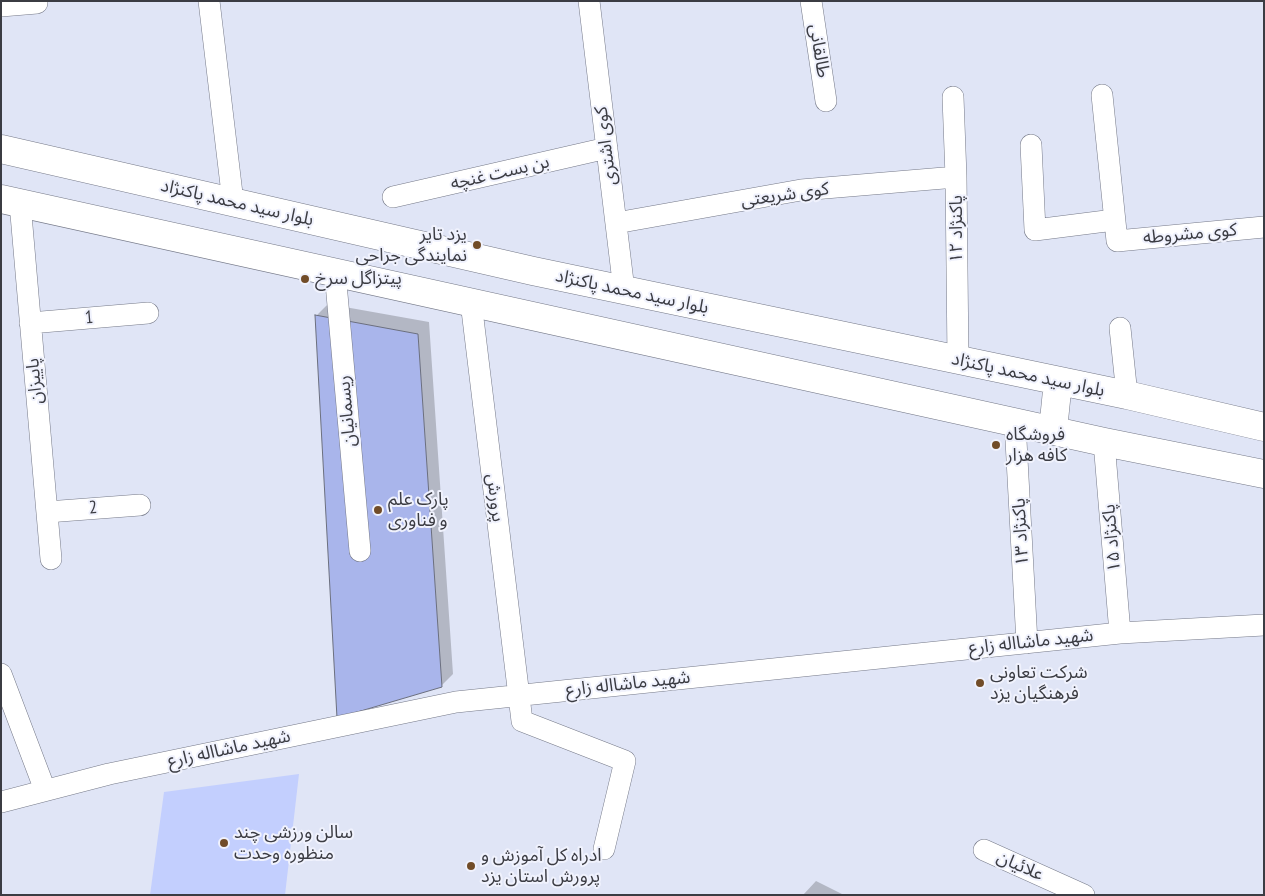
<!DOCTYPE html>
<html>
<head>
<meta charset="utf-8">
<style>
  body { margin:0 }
  #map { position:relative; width:1265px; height:896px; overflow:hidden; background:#e0e5f6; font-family:"PT Sans Narrow",sans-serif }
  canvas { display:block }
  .frame { position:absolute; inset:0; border:2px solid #3b3c43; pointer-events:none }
</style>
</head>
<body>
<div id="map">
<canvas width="1265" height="896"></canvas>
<div class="frame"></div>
</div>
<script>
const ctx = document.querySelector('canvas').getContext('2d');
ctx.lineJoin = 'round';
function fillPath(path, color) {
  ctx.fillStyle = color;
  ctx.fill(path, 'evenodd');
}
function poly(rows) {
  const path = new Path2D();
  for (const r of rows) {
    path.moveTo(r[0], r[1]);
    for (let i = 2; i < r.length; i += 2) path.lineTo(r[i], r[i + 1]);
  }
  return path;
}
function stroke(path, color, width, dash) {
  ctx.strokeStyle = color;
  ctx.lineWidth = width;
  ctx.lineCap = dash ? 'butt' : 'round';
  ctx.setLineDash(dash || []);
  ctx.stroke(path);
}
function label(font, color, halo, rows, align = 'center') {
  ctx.font = font + ' "PT Sans Narrow","Noto Sans Arabic",sans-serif';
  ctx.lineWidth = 4;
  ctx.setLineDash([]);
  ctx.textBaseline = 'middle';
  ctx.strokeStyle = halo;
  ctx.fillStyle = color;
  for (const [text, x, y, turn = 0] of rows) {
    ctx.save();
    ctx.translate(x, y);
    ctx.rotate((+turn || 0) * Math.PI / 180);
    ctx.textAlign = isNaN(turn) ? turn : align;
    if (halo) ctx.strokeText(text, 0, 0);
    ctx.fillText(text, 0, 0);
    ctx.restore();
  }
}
fillPath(poly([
  [299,774,285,895,150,895,164,792]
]), '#c3cffe');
fillPath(poly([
  [328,304,429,322,453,674,441,686,316,316],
  [816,881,844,895,803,895]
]), '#0003');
const building = poly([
  [315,315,418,334,442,687,337,718,315,315]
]);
fillPath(building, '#a9b5eb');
stroke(building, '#6b6f7e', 1);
const street = poly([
  [209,1,233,202],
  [589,1,624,290],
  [811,1,826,101],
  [1,6,37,3],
  [1102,95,1117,241,1264,227],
  [953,97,956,177,958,360],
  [1031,145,1035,230,1114,220],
  [393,197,607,148],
  [20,203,51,559],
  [616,223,801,190,956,177],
  [335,272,360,551],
  [471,302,522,721,625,761,604,849],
  [30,323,148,313],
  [1120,328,1127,395],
  [1015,422,1027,643],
  [1104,442,1120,633],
  [47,512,140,505],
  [1,674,45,790],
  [1,802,109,774,456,702,1120,633,1264,625],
  [984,850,1084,895]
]);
const secondary = poly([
  [1,149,533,271,1127,395,1264,427],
  [1,199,1104,442,1264,474],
  [1053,430,1058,381]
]);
stroke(street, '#757988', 22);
stroke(secondary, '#757988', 29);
stroke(street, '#fff', 21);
stroke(secondary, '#fff', 28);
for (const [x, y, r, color] of [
  [477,245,5,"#714c28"],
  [305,279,5,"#714c28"],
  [996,445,5,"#714c28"],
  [378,510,5,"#714c28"],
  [980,683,5,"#714c28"],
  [224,843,5,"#714c28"],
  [471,866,5,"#714c28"]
]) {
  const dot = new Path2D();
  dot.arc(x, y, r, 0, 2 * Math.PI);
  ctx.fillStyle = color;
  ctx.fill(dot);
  stroke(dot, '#f0f2fd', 2);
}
label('18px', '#3b3c43', '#f0f2fd', [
  ["طالقانی",819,51,81],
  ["کوی اشتری",606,146,-97],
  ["بن بست غنچه",500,173,-13],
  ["کوی شریعتی",785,195,-8],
  ["بلوار سید محمد پاکنژاد",237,203,13],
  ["پاکنژاد ۱۲",957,229,-90],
  ["کوی مشروطه",1190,234,-5],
  ["بلوار سید محمد پاکنژاد",632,292,12],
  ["1",89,318,-5],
  ["بلوار سید محمد پاکنژاد",1028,375,12],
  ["پاییزان",35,381,-95],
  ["ریسمانیان",347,411,-95],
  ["پرورش",495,498,83],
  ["2",93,508,-5],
  ["پاکنژاد ۱۳",1021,532,-93],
  ["پاکنژاد ۱۵",1112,538,-95],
  ["شهید ماشااله زارع",1031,642,-6],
  ["شهید ماشااله زارع",628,684,-6],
  ["شهید ماشااله زارع",229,749,-12],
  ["علائیان",1020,866,24]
]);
label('18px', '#3b3c43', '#f0f2fd', [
  ["یزد تایر",467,235,"right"],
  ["نمایندگی جراحی",467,256,"right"],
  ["پیتزاگل سرخ",315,279],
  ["فروشگاه",1006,435],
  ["کافه هزار",1006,456],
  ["پارک علم",388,500],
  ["و فناوری",388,521],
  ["شرکت تعاونی",990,673],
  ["فرهنگیان یزد",990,694],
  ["سالن ورزشی چند",234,833],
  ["منظوره وحدت",234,854],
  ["ادراه کل آموزش و",481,856],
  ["پرورش استان یزد",481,877]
], 'left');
</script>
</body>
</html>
